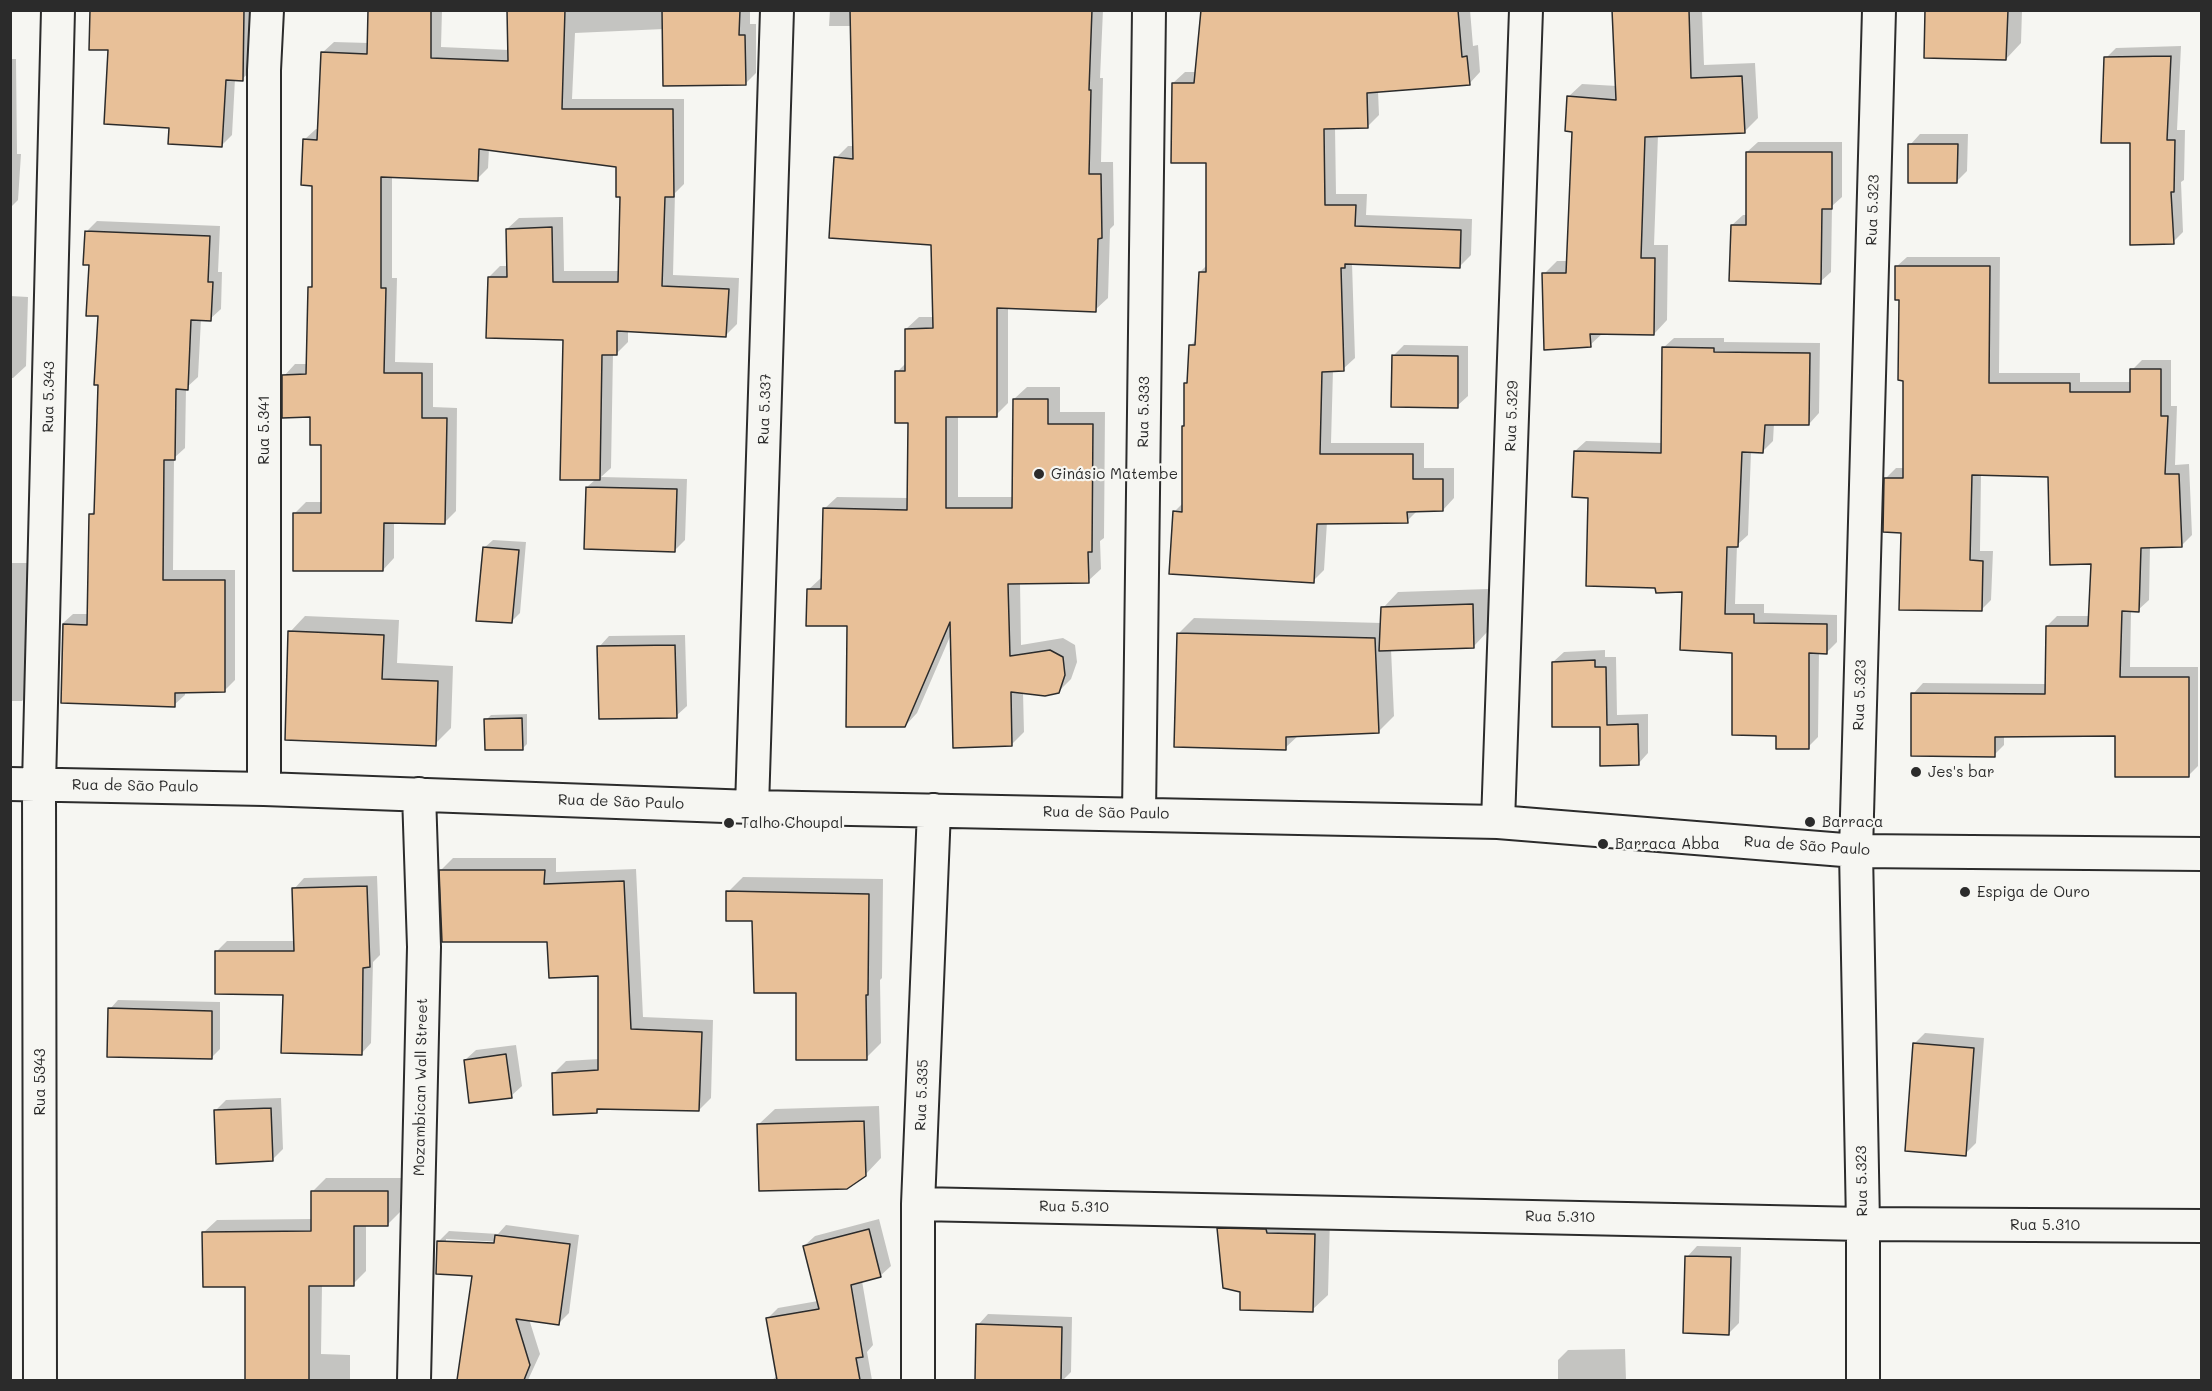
<!DOCTYPE html>
<html>
<head>
<meta charset="utf-8">
<style>
  body { margin:0 }
  #map { position:relative; width:2212px; height:1391px; overflow:hidden; background:#f6f6f2; font-family:Mali,sans-serif }
  canvas { display:block }
  .frame { position:absolute; inset:0; border:12px solid #2b2b2b; pointer-events:none }
</style>
</head>
<body>
<div id="map">
<canvas width="2212" height="1391"></canvas>
<div class="frame"></div>
</div>
<script>
const ctx = document.querySelector('canvas').getContext('2d');
ctx.lineJoin = 'round';
function fillPath(path, color) {
  ctx.fillStyle = color;
  ctx.fill(path, 'evenodd');
}
function poly(rows) {
  const path = new Path2D();
  for (const r of rows) {
    path.moveTo(r[0], r[1]);
    for (let i = 2; i < r.length; i += 2) path.lineTo(r[i], r[i + 1]);
  }
  return path;
}
function stroke(path, color, width, dash) {
  ctx.strokeStyle = color;
  ctx.lineWidth = width;
  ctx.lineCap = dash ? 'butt' : 'round';
  ctx.setLineDash(dash || []);
  ctx.stroke(path);
}
function label(font, color, halo, rows, align = 'center') {
  ctx.font = font + ' Mali,sans-serif';
  ctx.lineWidth = 4.5;
  ctx.setLineDash([]);
  ctx.textBaseline = 'middle';
  ctx.strokeStyle = halo;
  ctx.fillStyle = color;
  for (const [text, x, y, turn = 0] of rows) {
    ctx.save();
    ctx.translate(x, y);
    ctx.rotate((+turn || 0) * Math.PI / 180);
    ctx.textAlign = isNaN(turn) ? turn : align;
    if (halo) ctx.strokeText(text, 0, 0);
    ctx.fillText(text, 0, 0);
    ctx.restore();
  }
}
fillPath(poly([
  [92,10,253,10,253,69,242,79,235,79,232,135,222,145,170,126,110,49],
  [369,10,442,10,441,47,509,50,509,10,750,10,750,24,756,24,756,73,745,84,664,29,575,33,572,99,684,99,684,184,675,193,673,275,739,278,737,324,726,335,628,330,628,342,617,353,613,353,611,468,601,477,687,479,685,540,675,550,587,487,596,479,565,338,489,277,500,266,508,266,507,229,519,218,563,217,564,271,619,271,622,195,617,165,489,149,488,168,477,179,392,176,392,278,397,278,395,362,433,363,433,407,457,408,456,511,445,522,394,522,394,558,383,570,295,513,306,502,323,502,323,444,312,415,284,376,295,364,308,364,309,288,313,284,313,184,304,140,316,129,319,129,322,53,334,42,369,43],
  [830,10,1103,10,1100,78,1103,78,1101,162,1113,162,1114,225,1110,229,1108,298,1095,310,1008,307,1008,403,996,415,958,415,958,497,1013,497,1014,399,1027,387,1060,387,1060,412,1105,412,1104,538,1100,541,1101,569,1088,581,1020,582,1021,645,1063,638,1075,645,1077,662,1071,679,1058,692,1023,692,1024,732,1011,745,952,632,917,713,905,726,848,625,808,590,821,578,823,578,824,509,837,497,909,498,909,421,897,372,906,363,906,329,919,317,934,317,932,244,836,158,848,146,854,146,852,26,829,26],
  [1202,10,1470,10,1473,46,1478,45,1480,72,1469,84,1378,91,1379,115,1367,127,1335,127,1336,194,1367,194,1366,215,1472,219,1471,255,1460,266,1352,263,1355,358,1343,369,1333,370,1331,443,1424,443,1424,468,1454,468,1454,498,1443,510,1418,510,1407,521,1327,522,1324,570,1313,581,1174,512,1183,503,1183,426,1186,424,1186,384,1188,381,1191,345,1197,339,1200,272,1207,265,1207,161,1173,83,1185,72,1197,72],
  [1614,10,1702,10,1704,65,1755,63,1758,118,1744,132,1658,135,1654,245,1668,245,1667,320,1654,334,1603,333,1590,345,1544,274,1557,261,1568,261,1573,130,1568,97,1582,84,1617,86],
  [1927,10,2022,10,2021,43,2006,59],
  [2181,46,2177,130,2185,130,2184,180,2181,182,2183,232,2173,242,2132,142,2106,58,2116,48],
  [10,59,16,59,17,154,21,154,18,200,10,208],
  [1920,134,1968,134,1967,171,1956,182,1910,145],
  [1758,142,1842,142,1842,197,1832,206,1831,272,1820,282,1732,225,1743,215,1747,215,1747,152],
  [97,221,220,226,218,272,222,272,221,309,210,319,201,319,198,377,186,388,185,448,174,458,173,570,235,570,235,680,224,691,185,692,185,695,174,705,61,702,62,624,73,614,89,614,90,515,96,509,99,315,87,231],
  [1907,257,2000,257,1999,373,2080,373,2080,382,2132,382,2132,370,2142,360,2171,360,2171,406,2177,406,2175,465,2189,464,2192,535,2182,545,2150,546,2149,600,2138,610,2131,610,2130,667,2198,667,2198,766,2188,776,2116,734,2004,736,2004,745,1994,755,1913,694,1923,683,2047,684,2047,626,2057,616,2090,616,2092,562,2049,475,1981,474,1980,551,1993,551,1991,600,1981,610,1902,531,1886,478,1896,468,1905,468,1905,379,1901,299,1896,267],
  [10,296,28,297,26,366,13,378,10,378],
  [1674,338,1724,338,1724,342,1820,343,1819,413,1809,424,1774,423,1773,441,1762,452,1751,451,1748,535,1737,545,1735,604,1764,604,1764,613,1837,615,1837,642,1827,652,1819,652,1818,737,1808,747,1778,734,1734,651,1684,591,1657,587,1589,496,1575,451,1586,441,1663,443,1663,348],
  [1404,345,1468,346,1468,396,1457,406,1393,356],
  [493,540,526,542,520,613,512,621,484,548],
  [10,563,34,563,38,685,22,701,10,701],
  [1488,589,1489,630,1474,646,1391,649,1394,716,1378,732,1299,735,1285,748,1178,634,1194,618,1382,623,1383,608,1398,592],
  [305,616,399,620,397,663,453,666,451,728,435,744,290,632],
  [685,635,687,706,676,716,599,647,609,636],
  [1605,650,1605,657,1616,657,1617,715,1648,714,1648,753,1638,764,1601,726,1553,662,1564,652],
  [527,714,527,744,522,749,486,720,491,715],
  [453,858,556,858,556,872,636,869,643,1017,713,1020,711,1098,699,1110,601,1107,596,1112,554,1073,566,1061,599,1059,599,975,441,870],
  [377,876,380,955,373,962,371,1043,361,1054,284,993,217,951,227,941,295,941,294,889,304,878],
  [743,877,883,879,882,978,880,980,881,1043,866,1058,754,920,728,892],
  [118,1000,220,1002,220,1049,211,1058,110,1009],
  [1925,1033,1984,1038,1976,1143,1965,1154,1914,1044],
  [516,1045,522,1086,511,1096,465,1060,476,1050],
  [281,1098,283,1149,272,1160,215,1111,226,1100],
  [879,1106,881,1158,865,1175,759,1124,775,1109],
  [326,1178,401,1178,401,1211,388,1224,366,1224,366,1271,353,1284,322,1285,321,1354,350,1355,350,1380,246,1380,247,1285,203,1233,217,1220,313,1219,313,1191],
  [1235,1213,1330,1219,1328,1295,1312,1310,1242,1291,1219,1229],
  [879,1219,891,1266,880,1276,862,1281,873,1345,867,1352,872,1380,772,1380,777,1376,768,1318,778,1308,818,1301,804,1246,815,1236],
  [506,1225,579,1235,569,1313,559,1323,529,1319,540,1354,528,1380,458,1379,474,1275,439,1241,449,1231,498,1234],
  [446,1239,501,1242,501,1245,446,1243],
  [1697,1246,1741,1247,1739,1323,1728,1334,1687,1257],
  [988,1314,1072,1317,1071,1372,1063,1380,976,1380,978,1325],
  [1625,1349,1626,1380,1558,1380,1558,1360,1568,1350]
]), '#0003');
const building = poly([
  [90,10,244,10,243,81,226,80,222,147,168,144,169,128,104,124,108,50,89,50,90,10],
  [368,10,431,10,431,58,508,61,507,10,565,10,562,109,673,109,674,197,665,197,662,286,729,289,726,337,617,331,617,355,602,355,600,480,560,480,563,340,486,338,488,277,507,277,506,229,552,227,553,282,618,282,620,197,616,197,616,167,479,149,478,181,381,177,381,288,386,288,384,373,422,373,422,418,447,418,445,524,384,523,383,571,293,571,293,513,321,513,321,445,310,445,310,417,282,418,282,375,306,374,308,287,312,287,312,186,301,185,303,139,317,140,321,52,367,54,368,10],
  [662,10,740,10,739,35,745,35,746,85,663,86,662,10],
  [850,10,1092,10,1089,90,1091,90,1089,174,1101,174,1102,238,1098,239,1096,312,997,308,997,417,946,417,946,508,1012,508,1013,399,1048,399,1048,424,1093,424,1092,552,1088,552,1089,583,1008,584,1010,656,1050,650,1063,657,1065,675,1059,693,1045,696,1011,692,1012,746,953,748,950,622,905,727,846,727,847,626,806,626,807,589,821,589,823,508,907,510,908,423,895,423,895,371,905,371,905,329,933,328,931,245,829,238,834,157,853,159,850,10],
  [1201,10,1458,10,1462,57,1467,56,1470,85,1367,93,1368,128,1324,129,1325,205,1356,205,1355,226,1461,230,1460,268,1345,264,1345,268,1341,268,1344,371,1322,372,1320,454,1413,454,1413,479,1443,479,1443,511,1407,512,1408,523,1317,524,1314,583,1169,574,1173,511,1182,512,1182,426,1184,426,1184,383,1187,383,1189,345,1195,345,1199,272,1206,272,1206,163,1171,163,1172,83,1194,83,1201,10],
  [1612,10,1689,10,1691,78,1742,76,1745,133,1645,137,1641,258,1655,258,1654,335,1590,334,1591,347,1544,350,1542,273,1566,273,1572,132,1565,131,1567,96,1616,100,1612,10],
  [1925,10,2008,10,2006,60,1924,58,1925,10],
  [2171,56,2167,140,2175,140,2174,192,2171,192,2174,244,2130,245,2130,143,2101,143,2104,57,2171,56],
  [1908,144,1958,144,1957,183,1908,183,1908,144],
  [1746,152,1832,152,1832,209,1822,209,1821,284,1729,281,1731,225,1746,225,1746,152],
  [85,231,210,236,208,282,213,282,211,321,191,320,188,390,176,389,175,460,164,460,163,580,225,580,225,692,175,693,175,707,61,703,63,624,87,625,89,514,94,514,98,385,94,385,98,316,86,316,89,265,83,265,85,231],
  [1895,266,1990,266,1989,383,2070,383,2070,392,2130,392,2130,369,2161,369,2161,416,2168,416,2165,474,2179,474,2182,547,2141,548,2139,612,2122,611,2120,677,2189,677,2189,777,2115,777,2115,736,1995,737,1995,757,1911,756,1911,693,2045,694,2046,626,2088,626,2091,564,2050,565,2048,477,1972,475,1970,560,1983,561,1982,611,1899,610,1901,533,1883,532,1884,478,1903,478,1903,381,1898,380,1899,300,1895,300,1895,266],
  [1662,347,1714,348,1714,352,1810,353,1809,425,1765,425,1763,453,1742,452,1738,547,1727,547,1725,614,1754,614,1754,623,1827,624,1827,654,1809,653,1809,749,1776,749,1776,736,1732,735,1732,653,1680,650,1682,592,1656,593,1655,588,1586,586,1588,498,1572,497,1574,451,1661,453,1662,347],
  [1392,355,1458,356,1458,408,1391,407,1392,355],
  [586,487,677,489,675,552,584,549,586,487],
  [483,547,519,550,512,623,476,621,483,547],
  [1473,604,1474,648,1379,651,1381,607,1473,604],
  [288,631,384,635,382,679,438,681,436,746,285,740,288,631],
  [1177,633,1375,638,1379,733,1286,737,1286,750,1174,747,1177,633],
  [675,645,677,718,599,719,597,646,675,645],
  [1595,660,1595,667,1606,667,1607,725,1638,724,1639,765,1600,766,1600,727,1552,727,1552,662,1595,660],
  [522,718,523,750,485,750,484,719,522,718],
  [439,870,545,870,544,884,624,881,631,1029,702,1032,699,1111,597,1109,597,1113,553,1115,552,1073,598,1070,598,976,549,978,547,942,442,942,439,870],
  [367,886,370,967,363,968,362,1055,281,1053,283,995,215,994,215,951,294,951,292,888,367,886],
  [726,891,869,894,868,995,866,995,867,1060,796,1060,796,993,754,993,752,921,726,921,726,891],
  [108,1008,212,1011,212,1059,107,1057,108,1008],
  [1913,1043,1974,1048,1966,1156,1905,1151,1913,1043],
  [506,1054,512,1098,469,1103,464,1060,506,1054],
  [271,1108,273,1161,216,1164,214,1110,271,1108],
  [864,1121,866,1176,847,1189,759,1191,757,1124,864,1121],
  [311,1191,388,1191,388,1226,354,1226,354,1286,309,1286,309,1380,245,1380,245,1287,203,1287,202,1232,311,1231,311,1191],
  [1217,1228,1266,1229,1267,1233,1315,1234,1313,1312,1240,1310,1240,1292,1223,1288,1217,1228],
  [869,1229,881,1277,851,1285,863,1357,856,1358,860,1380,777,1380,766,1318,819,1309,803,1246,869,1229],
  [495,1235,570,1244,559,1325,516,1319,530,1365,524,1380,457,1380,472,1276,436,1274,437,1241,494,1243,495,1235],
  [1685,1256,1731,1257,1729,1335,1683,1333,1685,1256],
  [976,1324,1062,1327,1061,1380,975,1380,976,1324]
]);
fillPath(building, '#e8c098');
stroke(building, '#2b2b2b', 1.5);
const minor = poly([
  [10,784,264,789,752,807,1498,822,1856,851,2202,854],
  [264,789,264,70,267,10],
  [752,807,777,10],
  [1139,814,1149,10],
  [1498,822,1526,10],
  [918,1204,1863,1224,2202,1226],
  [40,1380,39,784,58,10],
  [414,1380,424,947,419,794],
  [918,1380,918,1204,934,810],
  [1863,1380,1863,1224,1856,851,1879,10]
]);
stroke(minor, '#2b2b2b', 36);
stroke(minor, '#f6f6f2', 32);
for (const [x, y, r, color] of [
  [1039,474,6,"#2b2b2b"],
  [1916,772,6,"#2b2b2b"],
  [1810,822,6,"#2b2b2b"],
  [729,823,6,"#2b2b2b"],
  [1603,844,6,"#2b2b2b"],
  [1965,892,6,"#2b2b2b"]
]) {
  const dot = new Path2D();
  dot.arc(x, y, r, 0, 2 * Math.PI);
  ctx.fillStyle = color;
  ctx.fill(dot);
  stroke(dot, '#f6f6f2', 2);
}
label('15px', '#2b2b2b', '#f6f6f2', [
  ["Rua 5.323",1873,210,-88],
  ["Rua 5.343",49,397,-89],
  ["Rua 5.337",765,409,-88],
  ["Rua 5.333",1144,412,-89],
  ["Rua 5.329",1512,416,-88],
  ["Rua 5.341",264,430,-90],
  ["Rua 5.323",1860,695,-88],
  ["Rua de São Paulo",135,786,1],
  ["Rua de São Paulo",621,802,2],
  ["Rua de São Paulo",1106,813,1],
  ["Rua de São Paulo",1807,846,4],
  ["Rua 5343",40,1082,-90],
  ["Mozambican Wall Street",421,1087,-89],
  ["Rua 5.335",922,1095,-88],
  ["Rua 5.323",1862,1181,-91],
  ["Rua 5.310",1074,1207,1],
  ["Rua 5.310",1560,1217,1],
  ["Rua 5.310",2045,1225]
]);
label('15px', '#2b2b2b', '#f6f6f2', [
  ["Ginásio Matembe",1051,474],
  ["Jes's bar",1928,772],
  ["Barraca",1822,822],
  ["Talho Choupal",741,823],
  ["Barraca Abba",1615,844],
  ["Espiga de Ouro",1977,892]
], 'left');
</script>
</body>
</html>
